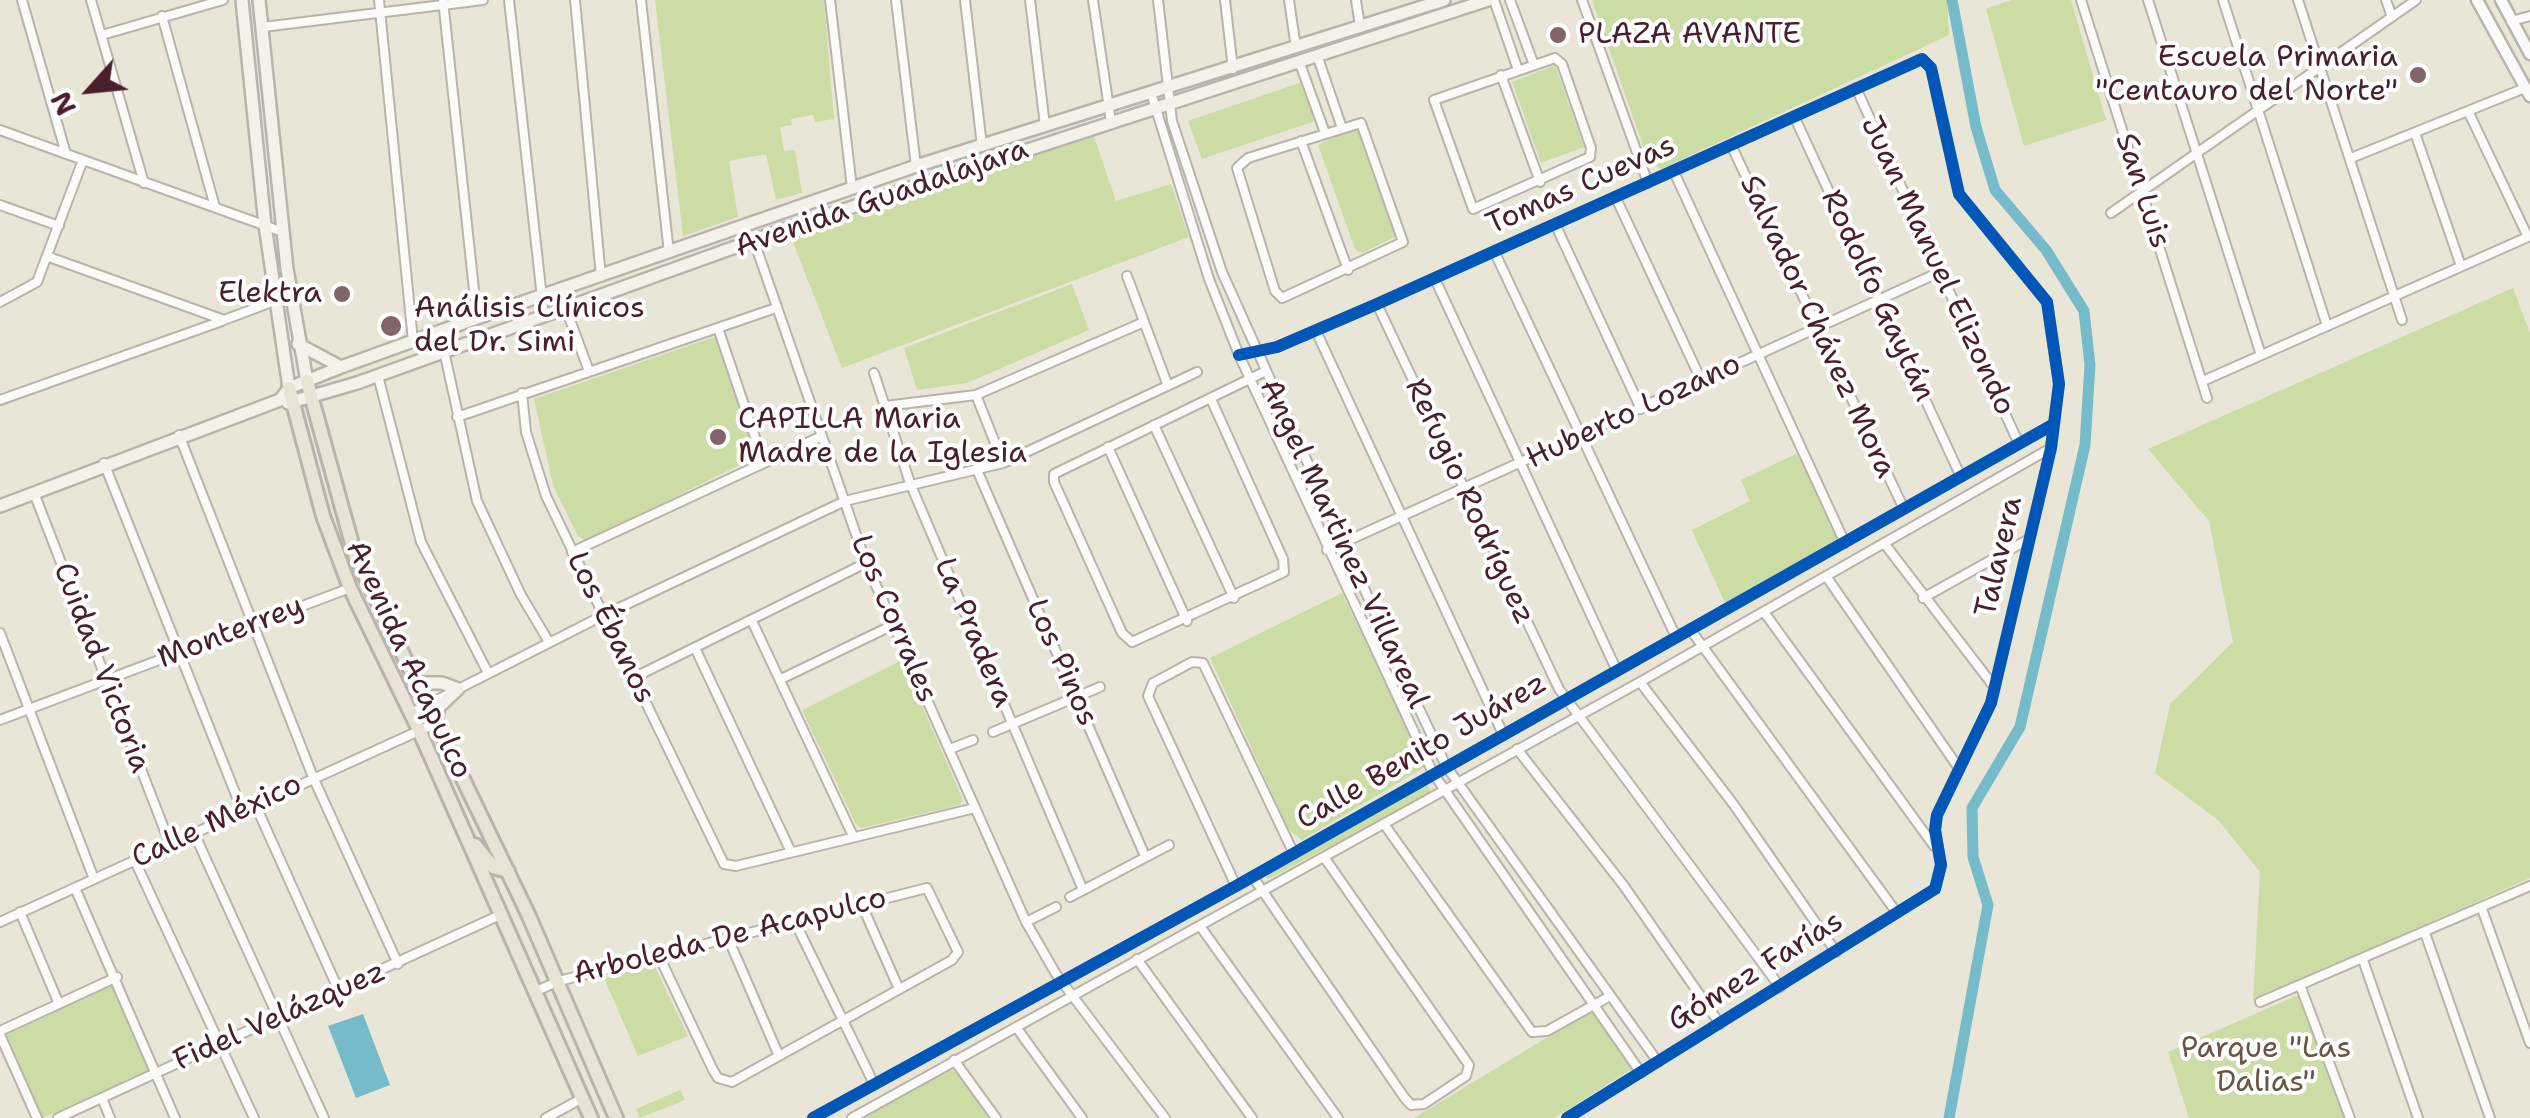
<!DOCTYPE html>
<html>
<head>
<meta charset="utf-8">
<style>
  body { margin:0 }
  #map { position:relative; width:2530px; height:1118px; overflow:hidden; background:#e9e6d8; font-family:"Shantell Sans",sans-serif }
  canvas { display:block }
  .north { position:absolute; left:40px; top:40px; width:100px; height:100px; -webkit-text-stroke:8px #fff; paint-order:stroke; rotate:243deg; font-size:28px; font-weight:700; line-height:40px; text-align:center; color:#4a1f2b }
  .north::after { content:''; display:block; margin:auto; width:35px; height:45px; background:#4a1f2b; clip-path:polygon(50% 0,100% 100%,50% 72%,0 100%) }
</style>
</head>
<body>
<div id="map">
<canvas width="2530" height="1118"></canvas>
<div class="north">N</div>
</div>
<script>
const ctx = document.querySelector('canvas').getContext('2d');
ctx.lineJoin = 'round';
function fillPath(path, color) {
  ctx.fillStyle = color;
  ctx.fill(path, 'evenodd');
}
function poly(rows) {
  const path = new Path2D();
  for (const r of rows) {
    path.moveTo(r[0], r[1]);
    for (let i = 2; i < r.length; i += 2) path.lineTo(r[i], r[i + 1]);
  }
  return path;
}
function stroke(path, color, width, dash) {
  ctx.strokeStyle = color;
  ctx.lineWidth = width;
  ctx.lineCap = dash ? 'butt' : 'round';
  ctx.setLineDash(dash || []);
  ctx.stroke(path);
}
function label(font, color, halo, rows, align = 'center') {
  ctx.font = font + ' "Shantell Sans",sans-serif';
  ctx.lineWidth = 8;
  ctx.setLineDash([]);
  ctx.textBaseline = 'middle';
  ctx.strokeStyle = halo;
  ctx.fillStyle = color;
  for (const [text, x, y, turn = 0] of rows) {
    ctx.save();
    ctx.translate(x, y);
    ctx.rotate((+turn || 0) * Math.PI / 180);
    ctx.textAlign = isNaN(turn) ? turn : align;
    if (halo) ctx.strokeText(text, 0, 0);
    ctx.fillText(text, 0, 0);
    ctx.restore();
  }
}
fillPath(poly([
  [655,0,824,0,834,119,815,122,813,115,791,119,792,125,780,127,784,151,795,150,802,193,776,200,766,154,729,161,738,217,683,236],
  [1592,0,1947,0,1949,35,1661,169,1648,160],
  [2011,0,2071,0,2106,120,2024,146,1986,9],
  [1555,65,1584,147,1541,163,1512,82],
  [1305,81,1319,120,1202,159,1188,121],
  [1358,125,1399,235,1362,253,1355,249,1318,145],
  [1093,134,1116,201,1171,184,1189,237,842,368,791,237],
  [1072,284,1089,330,967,383,917,390,904,348],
  [2513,288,2530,333,2530,878,2253,1001,2260,872,2218,820,2155,773,2170,704,2233,642,2209,521,2148,449],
  [714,337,720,341,758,456,586,541,578,536,553,485,534,399],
  [1798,453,1837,540,1725,603,1692,530,1750,501,1741,480],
  [1342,593,1425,767,1302,840,1289,830,1210,658],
  [902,660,963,800,960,805,862,828,856,824,802,710],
  [1425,781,1432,793,1268,879,1265,873],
  [654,965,688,1036,638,1056,604,978],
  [115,984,153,1068,43,1118,4,1036],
  [2298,995,2344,1118,2189,1118,2168,1052],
  [1594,1009,1635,1067,1554,1118,1414,1118],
  [949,1069,961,1076,990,1118,864,1118],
  [680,1090,685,1100,640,1118,636,1109]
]), '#cbdca5');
fillPath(poly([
  [363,1014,390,1085,356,1098,328,1026]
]), '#76bbca');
stroke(poly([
  [1949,1118,1988,905,1973,857,1972,808,2020,727,2085,445,2090,365,2084,311,2046,250,1995,190,1976,127,1952,0]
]), '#76bbca', 11);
const minor = poly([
  [22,0,66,154],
  [91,0,144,183],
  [379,0,413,341],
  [443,0,477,318],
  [509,0,544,316],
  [575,0,601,277],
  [641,0,669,253],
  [830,0,852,188],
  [896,0,916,166],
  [965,0,982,146],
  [1030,0,1045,126],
  [1093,0,1111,122],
  [1158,0,1172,121,1222,272,1394,655,1446,766,1658,1062],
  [1225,0,1233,69],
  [1289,0,1296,48],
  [1356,0,1360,26],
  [1494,0,1518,70],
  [1510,0,1534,65],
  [1582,0,1648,183],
  [2081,0,2207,398],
  [2148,0,2261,355],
  [2223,0,2327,326],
  [2298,0,2402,320],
  [2386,0,2392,17],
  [162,16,215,207],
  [2511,21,2530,16],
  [263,27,483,0],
  [102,35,223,0],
  [1317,55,1342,128],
  [1555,58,1562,64,1591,148,1590,157,1473,209,1434,100,1555,58],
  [1299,61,1325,133],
  [1501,75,1540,182],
  [1856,88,2019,444],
  [1151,93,1209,279,1239,355,1433,773,1641,1073],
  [2468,111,2528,237],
  [1794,116,1961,477],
  [1361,123,1403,242,1282,298,1275,291,1237,168,1248,158,1361,123],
  [0,130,283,232],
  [2415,133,2461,266],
  [1301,141,1348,270],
  [1731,145,1904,509],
  [2351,158,2525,88],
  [1674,172,1845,543],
  [1616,198,1702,382],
  [0,205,59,226],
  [2111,213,2416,0],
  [1556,226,1641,409],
  [754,241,866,563,1026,922,1056,974,1165,1118],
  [1495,253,1676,637],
  [49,257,224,320,277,300],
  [1127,276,1168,386],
  [1435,279,1617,671],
  [0,302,37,282,83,160],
  [1377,304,1559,689,1780,987],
  [566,309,589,371],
  [718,328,763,461],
  [1316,331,1503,734],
  [444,351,477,501,521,595,549,642],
  [1239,355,1277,347,1377,304,1922,59,1931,68,1959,194,2047,302,2059,384,2051,448,1991,703,1937,815,1935,830,1941,865,1935,889,1567,1118],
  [874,373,910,483,1083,890],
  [378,376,421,542,488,673],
  [2203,381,2530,236],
  [522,393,526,432,546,496,724,864,736,866,975,808],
  [976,395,1003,463],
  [1211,399,1283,559,1284,572,1132,642,1122,633,1054,482,1054,474,1264,372],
  [0,400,222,321],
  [885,406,976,395,1144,322],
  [457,417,776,308],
  [1154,425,1234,598],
  [179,435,313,777,398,964],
  [1108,447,1187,621],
  [104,463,242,810],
  [977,470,1145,856],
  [34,493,170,844],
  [1884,543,1995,688],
  [1327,550,1940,272],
  [572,552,822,436],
  [1826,576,1958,767],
  [1923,598,2029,539],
  [1764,612,1934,846],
  [752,621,853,836],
  [1690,629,1897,913],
  [0,633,94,879],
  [696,650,791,852],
  [635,677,866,563],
  [781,679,893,625],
  [1640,682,1734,805,1836,952],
  [411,713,602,616,845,501,1003,463,1197,372],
  [0,720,350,588],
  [993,732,1100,687],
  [950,749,973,740],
  [1517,749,1624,886,1720,1024],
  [255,804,339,991],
  [1384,824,1532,1032,1547,1031,1610,996],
  [194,833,324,1118],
  [135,861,254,1118],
  [1253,877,1404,1097,1411,1105,1424,1104,1466,1076,1469,1065,1324,857],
  [1236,886,1148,696,1153,683,1192,662,1203,663,1294,854],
  [75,888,175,1118],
  [1070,897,1169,845],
  [861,903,899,989],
  [2482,909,2530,1043],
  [20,912,59,1004],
  [794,920,874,1084],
  [0,922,436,723],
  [1026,922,1056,907],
  [1200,926,1338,1118],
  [2425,933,2490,1118],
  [728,938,779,1056],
  [1137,959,1252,1118],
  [2363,960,2418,1118],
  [2300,985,2350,1118],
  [534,992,559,981,927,888,958,952,952,960,732,1082,718,1078,713,1070,659,956],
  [2260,1002,2530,886],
  [1016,1027,1082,1118],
  [0,1031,117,977],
  [0,1035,37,1118],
  [954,1060,996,1118],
  [102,1098,110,1118],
  [58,1118,500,915],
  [546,1118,581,1099],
  [813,1118,1236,886,2054,424],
  [852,1118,1640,682,2051,448]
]);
const tertiary = poly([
  [2477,0,2530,96],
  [2501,0,2530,54]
]);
const secondary = poly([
  [242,0,265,225,289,388],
  [259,0,287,269,307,381],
  [298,344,341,367],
  [288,403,357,383,791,227,1488,0],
  [0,506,280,400,289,388,341,367,477,318,916,166,1444,0],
  [417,683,442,683,458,689,439,707,436,723]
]);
const primary = poly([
  [307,381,355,555,528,914,616,1118],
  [289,388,323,516,350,588,419,730,591,1118],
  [475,845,493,867,508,871]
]);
stroke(minor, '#bab3ac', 12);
stroke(tertiary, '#bab3ac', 15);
stroke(secondary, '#bab3ac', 16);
stroke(primary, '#bab3ac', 18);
stroke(minor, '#fcfbf9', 8);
stroke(tertiary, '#fcfbf9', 10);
stroke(secondary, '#f4f1eb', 11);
stroke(primary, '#e9e3d6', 12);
stroke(poly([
  [1239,355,1277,347,1377,304,1922,59,1931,68,1959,194,2047,302,2059,384,2051,448,1991,703,1937,815,1935,830,1941,865,1935,889,1567,1118],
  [813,1118,1236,886,2054,424]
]), '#0057b8', 12);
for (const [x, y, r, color] of [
  [1558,35,10,"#826568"],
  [2418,75,10,"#826568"],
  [342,294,10,"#826568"],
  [391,326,12,"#826568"],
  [718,437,10,"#826568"]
]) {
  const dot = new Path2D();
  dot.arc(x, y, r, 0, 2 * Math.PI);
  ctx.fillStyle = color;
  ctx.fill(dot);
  stroke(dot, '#fff', 4);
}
label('30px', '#4a1f2b', '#fff', [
  ["PLAZA AVANTE",1578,35],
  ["Escuela Primaria",2398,58,"right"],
  ["\"Centauro del Norte\"",2398,92,"right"],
  ["Elektra",322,294,"right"],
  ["Análisis Clínicos",414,309],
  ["del Dr. Simi",414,343],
  ["CAPILLA Maria",738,420],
  ["Madre de la Iglesia",738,454]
], 'left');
label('30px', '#4a1f2b', '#fff', [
  ["Tomas Cuevas",1581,186,-24],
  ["San Luis",2142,191,72],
  ["Avenida Guadalajara",882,199,-19],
  ["Juan Manuel Elizondo",1937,266,65],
  ["Rodolfo Gaytán",1877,296,65],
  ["Salvador Chávez Mora",1817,327,65],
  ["Huberto Lozano",1634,412,-25],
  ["Refugio Rodríguez",1469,502,65],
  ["Angel Martinez Villareal",1343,544,65],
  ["Talavera",2000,557,-77],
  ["Los Corrales",893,619,67],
  ["Los Ébanos",610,628,64],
  ["Monterrey",231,633,-21],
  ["La Pradera",973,633,67],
  ["Avenida Acapulco",408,660,65],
  ["Los Pinos",1061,663,66],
  ["Cuidad Victoria",101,668,69],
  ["Calle Benito Juárez",1422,752,-30],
  ["Calle México",217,822,-25],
  ["Arboleda De Acapulco",730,937,-14],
  ["Gómez Farías",1756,972,-32],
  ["Fidel Velázquez",280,1017,-24]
]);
label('30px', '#6a5543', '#fff', [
  ["Parque \"Las",2266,1049],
  ["Dalias\"",2266,1083]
]);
</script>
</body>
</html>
